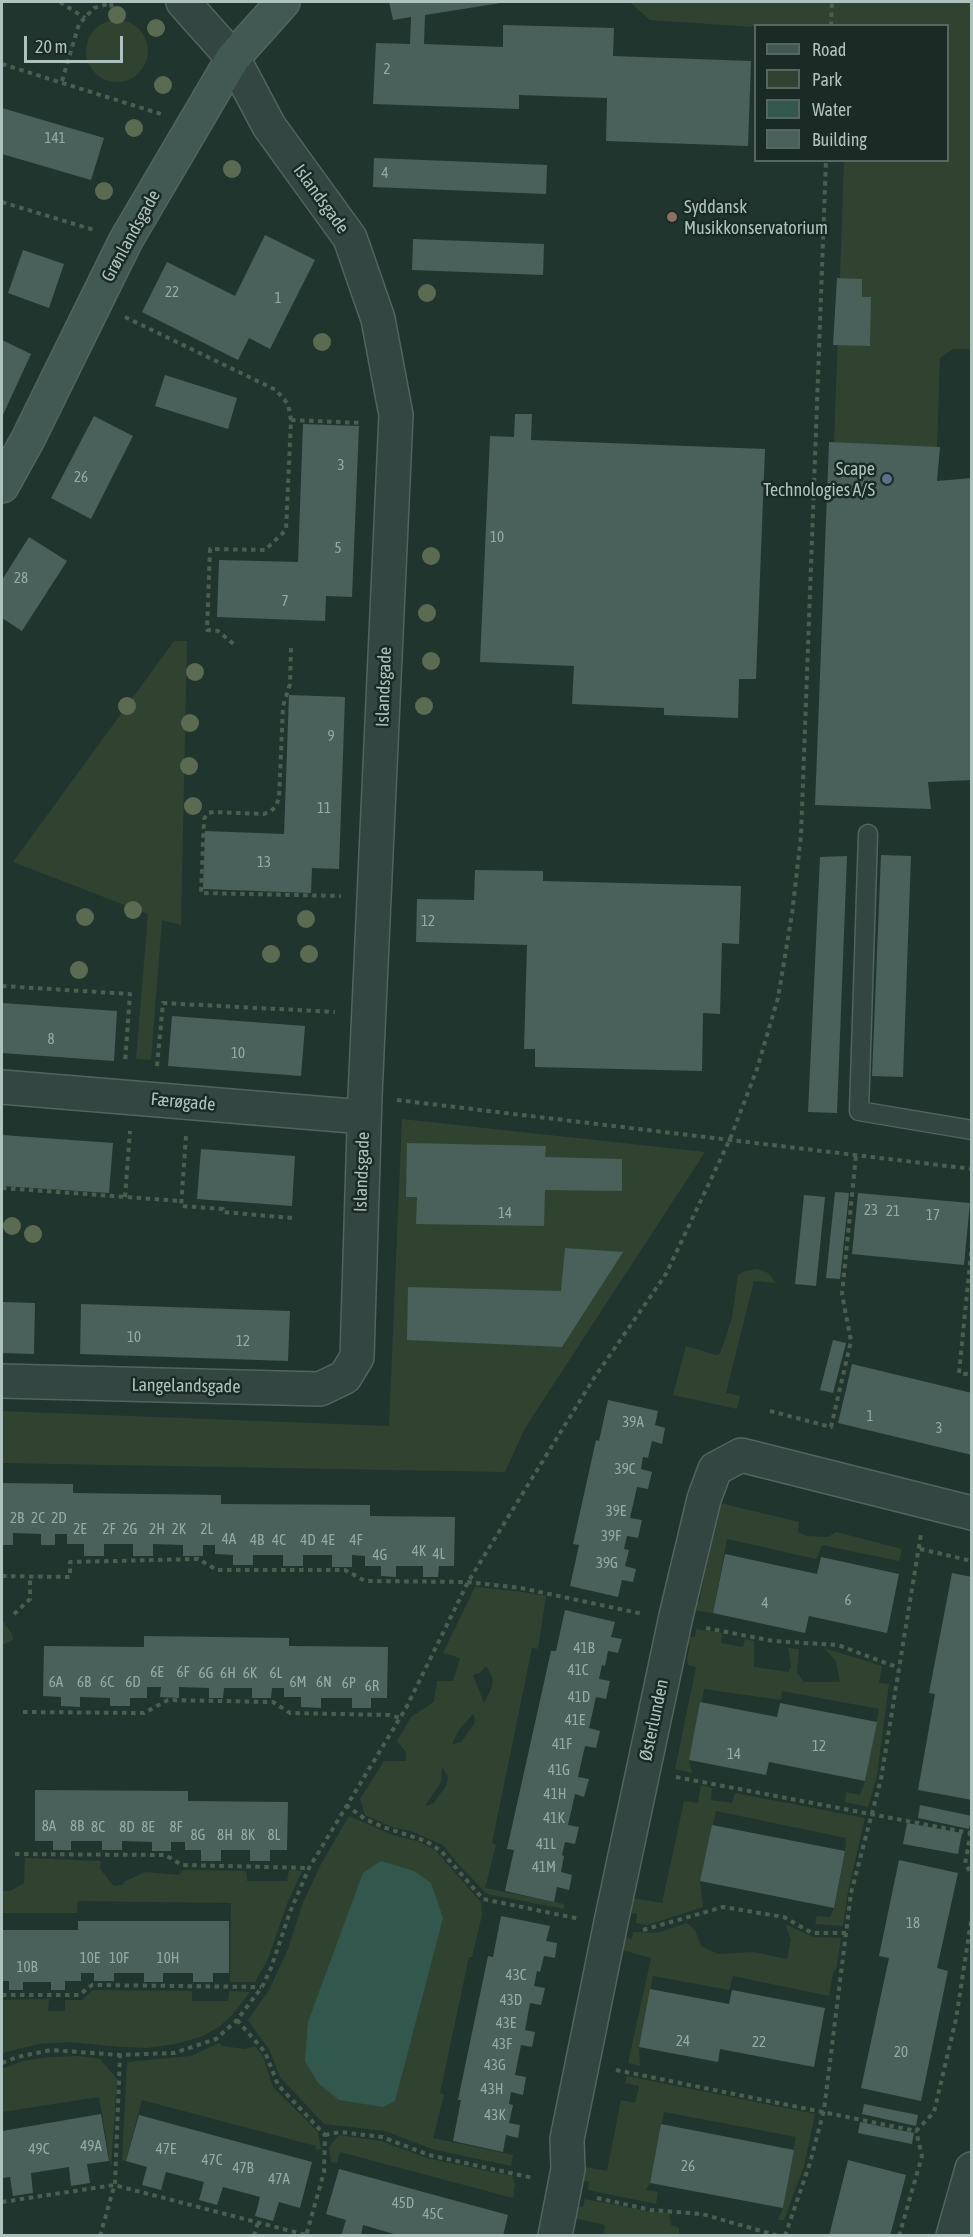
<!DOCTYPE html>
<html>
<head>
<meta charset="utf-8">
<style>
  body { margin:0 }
  #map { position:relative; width:973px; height:2237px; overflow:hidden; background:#21352f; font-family:"Asap Condensed",sans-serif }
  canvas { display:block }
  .frame { position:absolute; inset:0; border:3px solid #aec3bd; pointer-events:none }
  .legend { position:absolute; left:754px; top:24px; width:195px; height:138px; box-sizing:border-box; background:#1a2a25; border:2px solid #556762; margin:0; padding:8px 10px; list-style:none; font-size:18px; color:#aec3bd }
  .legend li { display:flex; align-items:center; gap:12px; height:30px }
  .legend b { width:30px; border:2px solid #556762 }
  .scale { position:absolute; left:24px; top:36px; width:99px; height:27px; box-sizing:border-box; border:3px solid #aec3bd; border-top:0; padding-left:8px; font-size:18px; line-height:21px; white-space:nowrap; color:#aec3bd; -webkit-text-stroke:4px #1a2a25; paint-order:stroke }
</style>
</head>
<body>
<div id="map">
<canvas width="973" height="2237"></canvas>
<div class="frame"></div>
<ul class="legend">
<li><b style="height:8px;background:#425953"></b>Road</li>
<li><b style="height:16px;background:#304330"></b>Park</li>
<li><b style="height:16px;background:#32584d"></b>Water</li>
<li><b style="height:16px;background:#49615a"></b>Building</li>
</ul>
<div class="scale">20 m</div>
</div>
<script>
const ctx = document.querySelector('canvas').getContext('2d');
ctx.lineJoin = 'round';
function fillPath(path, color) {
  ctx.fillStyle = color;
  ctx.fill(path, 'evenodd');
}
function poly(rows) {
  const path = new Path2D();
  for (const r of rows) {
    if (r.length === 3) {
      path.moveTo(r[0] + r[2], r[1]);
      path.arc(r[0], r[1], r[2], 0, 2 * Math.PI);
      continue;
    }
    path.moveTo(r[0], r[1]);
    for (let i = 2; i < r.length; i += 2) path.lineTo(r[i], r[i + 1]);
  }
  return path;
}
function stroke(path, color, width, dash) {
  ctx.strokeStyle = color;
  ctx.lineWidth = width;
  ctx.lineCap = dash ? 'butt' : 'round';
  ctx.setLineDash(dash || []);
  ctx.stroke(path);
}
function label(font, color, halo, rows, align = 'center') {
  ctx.font = font + ' "Asap Condensed",sans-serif';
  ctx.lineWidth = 5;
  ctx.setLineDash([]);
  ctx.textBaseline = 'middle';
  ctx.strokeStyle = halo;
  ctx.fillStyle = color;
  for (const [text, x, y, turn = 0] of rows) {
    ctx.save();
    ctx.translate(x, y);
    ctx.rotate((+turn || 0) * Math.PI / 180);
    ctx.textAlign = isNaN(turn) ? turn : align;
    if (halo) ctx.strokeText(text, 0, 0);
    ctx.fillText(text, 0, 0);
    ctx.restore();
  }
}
fillPath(poly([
  [630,2,971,2,971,349,953,349,940,358,937,449,834,444,844,161,948,160,948,26,755,27,650,20],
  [117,51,31],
  [174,641,187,641,181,925,162,920,151,1060,136,1059,148,914,13,862],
  [402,1119,705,1152,525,1428,505,1472,2,1463,2,1411,389,1426],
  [757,1269,768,1273,776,1283,754,1281,726,1393,740,1396,737,1409,673,1395,686,1346,716,1355,720,1354,732,1318,738,1275,745,1271],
  [720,1503,799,1522,798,1532,807,1536,828,1537,836,1532,902,1549,899,1561,822,1545,816,1559,727,1539,713,1613,692,1610,693,1602,699,1602],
  [475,1587,523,1592,546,1596,538,1649,532,1648,492,1843,496,1845,485,1888,564,1904,564,1909,487,1894,457,1863,443,1845,411,1831,395,1828,365,1815,360,1799,384,1761,406,1761,406,1752,397,1741,411,1717,434,1702,437,1681,453,1681,460,1658,443,1653],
  [485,1667,487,1667,493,1679,492,1687,484,1703,473,1675,480,1673],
  [473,1714,475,1718,474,1724,461,1742,452,1744,459,1730],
  [442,1766,448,1778,446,1786,433,1804,425,1806,441,1782],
  [2,1620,12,1634,13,1640,2,1645],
  [696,1629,722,1633,721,1643,743,1647,745,1639,754,1641,754,1667,789,1672,791,1666,788,1648,799,1649,797,1673,804,1682,840,1682,836,1661,824,1648,882,1666,879,1683,889,1684,877,1775,868,1807,845,1802,846,1792,860,1795,865,1781,879,1709,782,1691,781,1700,704,1689,689,1760,692,1773,675,1769,696,1667,688,1665,687,1660,690,1645,683,1643,685,1635,695,1637],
  [701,1785,712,1788,711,1800,732,1803,735,1793,865,1818,848,1891,843,1926,815,1924,817,1916,830,1917,834,1908,845,1851,846,1838,716,1811,700,1881,703,1907,647,1925,636,1923,637,1914,627,1912,632,1898,662,1903,684,1801,698,1803],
  [349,1816,395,1836,417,1841,435,1850,481,1902,482,1915,472,1957,469,1957,440,2093,444,2095,433,2138,513,2155,511,2166,432,2149,385,2131,324,2124,280,2077,270,2051,248,2020,269,1990,288,1949,302,1905,321,1864],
  [25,1858,101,1861,100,1869,114,1886,122,1885,126,1881,145,1872,179,1875,183,1870,246,1871,247,1881,287,1881,289,1870,302,1871,287,1904,268,1959,255,1982,230,1982,231,1903,78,1901,77,1913,2,1913,2,1891,10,1891,24,1883],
  [687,1923,695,1930,701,1946,718,1954,753,1952,787,1959,791,1940,785,1924,813,1937,841,1938,836,1969,833,1973,829,1996,733,1976,729,1990,653,1976,639,2047,640,2066,628,2063,651,1958,622,1950,620,1947,622,1936,632,1939,633,1932,657,1933],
  [93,1990,192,1991,192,2001,228,2001,229,1991,250,1992,232,2015,219,2027,201,2037,175,2044,147,2048,122,2047,68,2042,38,2044,2,2053,2,2000,49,1999,48,2011,65,2011,65,2000,82,2000],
  [219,2043,222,2046,244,2049,255,2046,263,2056,273,2087,318,2132,321,2150,315,2149,316,2146,142,2100,126,2161,122,2160,127,2062,191,2056],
  [79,2056,100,2059,117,2079,111,2168,99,2097,2,2112,2,2069,23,2061,50,2057],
  [627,2076,815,2114,804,2166,784,2220,778,2220,783,2208,796,2137,664,2112,650,2183,646,2190,658,2192,656,2204,588,2190,589,2182,579,2180,581,2166,607,2171,621,2100,635,2103,639,2086,625,2083],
  [339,2135,381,2141,427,2158,512,2176,515,2184,513,2198,340,2152,337,2163,331,2162,329,2147],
  [585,2199,652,2212,669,2213,671,2225,679,2228,679,2235,603,2235,605,2225,574,2218,572,2205,583,2207]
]), '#304330');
fillPath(poly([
  [381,1861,414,1871,431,1883,443,1918,395,2101,383,2107,339,2100,318,2083,305,2061,308,2022,363,1873]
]), '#32584d');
fillPath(poly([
  [389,2,507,2,425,15,424,44,503,47,503,25,614,28,613,56,751,61,748,146,606,141,607,98,519,95,519,109,373,104,376,43,410,44,411,17,393,20],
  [2,108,104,138,91,180,2,154],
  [374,158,547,165,546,194,373,187],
  [265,235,315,260,270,349,249,338,238,360,142,312,167,262,235,296],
  [413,239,544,244,543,275,412,270],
  [23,250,64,264,49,308,8,293],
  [837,278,862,279,862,297,871,297,870,346,833,345],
  [2,340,31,354,2,417],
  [165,375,237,398,228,429,155,406],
  [515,414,532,414,531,440,765,449,756,679,739,679,738,718,664,715,664,708,572,704,574,666,480,662,490,436,514,437],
  [94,416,133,436,91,519,51,498],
  [303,424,359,426,352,597,326,596,325,621,217,617,219,560,298,562],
  [829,442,940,447,937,481,972,478,972,780,928,782,931,809,815,805],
  [29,537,67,561,22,631,2,618,2,580],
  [289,695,345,697,339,869,312,868,311,893,203,889,205,831,284,834],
  [881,855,911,856,903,1077,872,1076],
  [847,856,837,1113,808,1112,820,857],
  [475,870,543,871,543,881,741,886,739,944,722,943,720,1014,703,1013,702,1071,535,1067,535,1049,524,1049,527,945,416,942,417,899,474,900],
  [2,1003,117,1011,114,1061,2,1053],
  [172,1016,305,1026,301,1076,168,1066],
  [2,1135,113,1143,109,1193,2,1186],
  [407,1143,546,1146,545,1157,622,1159,622,1191,545,1190,544,1226,416,1224,417,1197,406,1197],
  [201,1149,295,1156,292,1206,197,1199],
  [835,1192,849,1193,840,1279,826,1278],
  [858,1193,970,1203,964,1265,852,1254],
  [804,1195,825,1197,816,1286,795,1284],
  [565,1248,623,1252,562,1347,407,1340,408,1287,561,1291],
  [2,1302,35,1303,34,1354,2,1353],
  [81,1304,290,1311,288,1361,80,1354],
  [833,1340,846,1343,833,1393,820,1390],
  [852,1364,972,1393,972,1455,838,1423],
  [608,1400,658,1411,655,1425,665,1428,662,1444,652,1441,648,1458,643,1457,641,1469,652,1472,648,1489,637,1487,630,1518,642,1520,638,1538,627,1536,624,1549,629,1550,625,1566,636,1569,633,1582,622,1580,618,1597,570,1586,579,1545,573,1544,596,1440,599,1441],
  [2,1483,73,1484,73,1493,221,1495,221,1504,370,1505,370,1516,455,1517,454,1566,439,1566,438,1577,423,1577,423,1566,396,1566,396,1577,381,1576,381,1566,365,1566,365,1556,352,1555,352,1567,332,1567,332,1555,303,1555,303,1566,283,1566,283,1555,253,1555,253,1565,233,1565,233,1555,215,1554,215,1545,203,1545,203,1556,183,1556,183,1545,153,1544,153,1556,133,1556,133,1544,104,1544,104,1556,84,1556,84,1544,67,1544,67,1534,55,1534,55,1545,41,1545,41,1534,13,1533,13,1545,2,1545],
  [725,1554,817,1574,821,1557,899,1574,887,1633,809,1616,805,1633,713,1613],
  [952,1573,972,1577,972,1800,918,1790,935,1694,929,1693],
  [565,1610,615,1622,611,1637,622,1639,618,1653,608,1651,605,1666,602,1665,599,1679,610,1681,606,1699,596,1697,589,1728,600,1731,596,1748,585,1746,578,1777,589,1779,584,1797,575,1794,568,1825,579,1827,575,1844,565,1842,562,1855,564,1856,561,1872,572,1875,569,1890,557,1887,554,1902,505,1891,514,1850,507,1849,551,1651,556,1651],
  [144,1636,289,1638,289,1646,388,1647,387,1698,371,1698,371,1708,352,1708,352,1698,321,1698,321,1708,301,1707,301,1697,284,1697,284,1688,272,1688,271,1698,252,1698,252,1688,224,1688,223,1698,209,1698,209,1688,179,1687,179,1698,160,1697,161,1687,147,1687,147,1698,130,1698,130,1706,110,1706,110,1698,80,1697,80,1707,61,1706,61,1697,43,1696,44,1646,144,1647],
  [700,1702,777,1717,780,1703,877,1722,865,1781,769,1762,766,1775,689,1760],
  [35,1790,188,1791,188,1801,288,1802,287,1850,270,1850,270,1861,250,1861,250,1850,221,1850,221,1861,201,1861,201,1850,185,1850,185,1842,171,1842,171,1851,152,1851,152,1842,122,1841,122,1850,102,1850,102,1841,71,1841,71,1850,53,1850,53,1841,35,1841],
  [920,1805,972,1816,969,1829,918,1818],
  [907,1823,962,1833,958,1854,903,1844],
  [712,1825,845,1851,834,1908,700,1881],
  [899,1860,958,1873,937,1968,948,1971,921,2101,861,2088,889,1958,879,1956],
  [501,1916,550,1926,546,1941,557,1943,555,1958,544,1956,540,1972,537,1971,534,1986,545,1988,541,2005,530,2003,525,2030,535,2032,532,2047,521,2045,515,2075,526,2077,523,2095,511,2092,509,2104,513,2105,509,2123,520,2125,518,2138,506,2135,503,2152,453,2141,461,2100,458,2100,488,1956,493,1957],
  [78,1921,229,1921,229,1973,213,1973,213,1982,193,1982,193,1973,163,1973,163,1982,144,1982,144,1973,114,1973,114,1981,94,1981,94,1973,81,1973,81,1981,65,1981,65,1990,51,1990,51,1982,23,1982,23,1990,9,1990,9,1981,2,1981,2,1930,78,1930],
  [650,1989,729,2004,732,1990,825,2008,814,2067,720,2049,718,2062,639,2047],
  [864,2104,918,2115,916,2126,862,2114],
  [101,2114,109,2161,87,2164,90,2183,71,2186,69,2167,31,2173,33,2193,13,2196,10,2177,2,2178,2,2131],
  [139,2115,312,2162,300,2208,279,2202,273,2221,255,2216,260,2197,223,2187,217,2205,199,2200,204,2182,166,2172,161,2190,142,2185,147,2167,126,2161],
  [860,2122,914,2133,912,2144,858,2133],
  [661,2124,794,2150,783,2208,650,2183],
  [848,2160,906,2175,890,2236,829,2236],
  [339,2169,508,2215,503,2236,401,2236,363,2225,361,2236,341,2236,346,2220,326,2214]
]), '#49615a');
const service = poly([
  [868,834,859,1111,972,1130]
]);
const minor = poly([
  [2,1087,364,1117],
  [2,1381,320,1389,345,1377,357,1357,365,1096,396,415,378,319,350,238,269,126,233,58,183,2],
  [555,2236,568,2169,567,2139,611,1922,676,1616,704,1499,715,1469,741,1455,972,1513]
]);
const tertiary = poly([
  [953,2236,972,2169]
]);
const secondary = poly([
  [2,486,28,439,126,240,233,58,283,2]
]);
stroke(service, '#51645e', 21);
stroke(minor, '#51645e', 36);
stroke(tertiary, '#51645e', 36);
stroke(secondary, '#51645e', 36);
stroke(poly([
  [60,2,85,18],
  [831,26,832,2],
  [2,64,161,114],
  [62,81,79,24,94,8,111,3,114,19],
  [2,202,94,230],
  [125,317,276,390,288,404,291,420,286,530,265,550,210,549,207,630,218,631,236,646],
  [291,420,363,423],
  [291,648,290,684,283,706,279,798,276,806,271,811,264,814,214,812,208,813,204,819,201,893,341,896],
  [2,986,130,994,125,1063],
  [157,1066,163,1003,335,1012],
  [397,1100,972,1169],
  [186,1136,181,1206,223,1209,223,1212,292,1218],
  [2,1188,181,1201],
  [125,1197,130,1131],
  [972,1243,959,1373,972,1375],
  [770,1411,831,1427,851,1341,842,1294,856,1155],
  [920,1549,972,1561],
  [2,1576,70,1577,70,1562,198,1559,217,1570,345,1570,365,1581,468,1582,521,1588,643,1614],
  [14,1614,30,1599,30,1577],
  [706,1628,773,1641,838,1645,899,1668],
  [23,1712,144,1713,168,1700,273,1702,290,1713,389,1715,400,1718],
  [676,1777,970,1833],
  [346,1805,365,1819,383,1827,426,1841,441,1851,483,1899,580,1919],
  [971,1832,965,1864,972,1874],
  [15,1854,165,1855,182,1865,309,1868],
  [643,1930,723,1907,784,1917,812,1933,846,1933],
  [2,1995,79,1995,92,1985,261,1987],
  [237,2020,265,2052,278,2085,325,2135,324,2172,306,2236],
  [2,2063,17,2057,51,2050,120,2055,174,2053,216,2039,237,2020,262,1987,271,1968,290,1912,309,1868,406,1708,468,1582,594,1378,666,1274,730,1139,757,1069,778,998,792,914,801,836,826,160],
  [616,2070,916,2131,934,2112,956,2019,972,1915],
  [325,2135,340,2132,382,2137,429,2155,533,2178],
  [597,2198,651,2210,702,2214,779,2236],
  [2,2202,114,2185,306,2235],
  [100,2236,115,2183,120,2055],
  [254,2236,258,2222],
  [785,2236,810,2163,824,2110,851,1893,881,1779,921,1534],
  [899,2236,922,2156,916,2131]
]), '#4b5f51', 4, [4.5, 4.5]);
stroke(service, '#344641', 18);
stroke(minor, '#344641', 33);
stroke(tertiary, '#344641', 33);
stroke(secondary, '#425953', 33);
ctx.fillStyle = '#5a6b52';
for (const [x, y] of [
  [117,15],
  [156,28],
  [163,85],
  [134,128],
  [232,169],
  [104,191],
  [427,293],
  [322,342],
  [431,556],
  [427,613],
  [431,661],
  [195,672],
  [127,706],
  [424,706],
  [190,723],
  [189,766],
  [193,806],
  [133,910],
  [85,917],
  [306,919],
  [271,954],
  [309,954],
  [79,970],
  [12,1226],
  [33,1234]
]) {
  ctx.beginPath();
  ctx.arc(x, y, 9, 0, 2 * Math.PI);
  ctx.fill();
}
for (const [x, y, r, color] of [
  [672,217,6,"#8d6e63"],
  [887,479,6,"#5c6f8a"]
]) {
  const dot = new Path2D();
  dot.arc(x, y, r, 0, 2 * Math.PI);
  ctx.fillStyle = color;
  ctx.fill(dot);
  stroke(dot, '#1a2a25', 2);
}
label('15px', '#95aaa4', null, [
  ["2",387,69],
  ["141",55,138],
  ["4",385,173],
  ["22",172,292],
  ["1",278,298],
  ["3",341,465],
  ["26",81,477],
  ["10",497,537],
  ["5",338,548],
  ["28",21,578],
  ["7",285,601],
  ["9",331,736],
  ["11",324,808],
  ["13",264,862],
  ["12",428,921],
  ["8",51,1039],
  ["10",238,1053],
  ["23",871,1210],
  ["21",893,1211],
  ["14",505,1213],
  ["17",933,1215],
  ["10",134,1337],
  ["12",243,1341],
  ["1",870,1416],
  ["39A",633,1422],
  ["3",939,1428],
  ["39C",625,1469],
  ["39E",616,1511],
  ["2B",17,1518],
  ["2C",38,1518],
  ["2D",59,1518],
  ["2E",80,1529],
  ["2F",109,1529],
  ["2G",130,1529],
  ["2H",157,1529],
  ["2K",179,1529],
  ["2L",207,1529],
  ["39F",611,1536],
  ["4A",229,1539],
  ["4B",257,1540],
  ["4C",279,1540],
  ["4D",308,1540],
  ["4E",328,1540],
  ["4F",356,1540],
  ["4K",419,1551],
  ["4L",439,1554],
  ["4G",380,1555],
  ["39G",607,1563],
  ["6",848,1600],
  ["4",765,1603],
  ["41B",584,1648],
  ["41C",578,1670],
  ["6E",157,1672],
  ["6F",183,1672],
  ["6G",206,1673],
  ["6H",228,1673],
  ["6K",250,1673],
  ["6L",276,1673],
  ["6A",56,1682],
  ["6B",84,1682],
  ["6C",107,1682],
  ["6D",133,1682],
  ["6M",298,1682],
  ["6N",324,1682],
  ["6P",349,1683],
  ["6R",372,1686],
  ["41D",579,1697],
  ["41E",575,1720],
  ["41F",562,1744],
  ["12",819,1746],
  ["14",734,1754],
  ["41G",559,1770],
  ["41H",555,1794],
  ["41K",554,1818],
  ["8A",49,1826],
  ["8B",77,1826],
  ["8C",98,1827],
  ["8D",127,1827],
  ["8E",148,1827],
  ["8F",176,1827],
  ["8G",198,1835],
  ["8H",225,1835],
  ["8K",248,1835],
  ["8L",274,1835],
  ["41L",546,1844],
  ["41M",544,1867],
  ["18",913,1923],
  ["10E",90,1958],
  ["10F",119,1958],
  ["10H",168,1958],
  ["10B",27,1967],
  ["43C",516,1975],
  ["43D",511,2000],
  ["43E",506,2023],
  ["24",683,2041],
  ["22",759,2042],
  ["43F",502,2044],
  ["20",901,2052],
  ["43G",495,2065],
  ["43H",492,2089],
  ["43K",495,2115],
  ["49A",91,2146],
  ["49C",39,2149],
  ["47E",166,2149],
  ["47C",212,2160],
  ["26",688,2166],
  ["47B",243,2168],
  ["47A",279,2179],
  ["45D",403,2203],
  ["45C",433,2214]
]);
label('18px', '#aec3bd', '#1a2a25', [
  ["Islandsgade",321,199,54],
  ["Grønlandsgade",131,236,-61],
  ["Islandsgade",384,687,-88],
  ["Færøgade",183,1102,5],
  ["Islandsgade",362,1172,-88],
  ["Langelandsgade",186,1386,1],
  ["Østerlunden",654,1720,-78]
]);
label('18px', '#aec3bd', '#1a2a25', [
  ["Syddansk",684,207],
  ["Musikkonservatorium",684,228],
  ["Scape",875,469,"right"],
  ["Technologies A/S",875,490,"right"]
], 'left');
</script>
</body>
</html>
